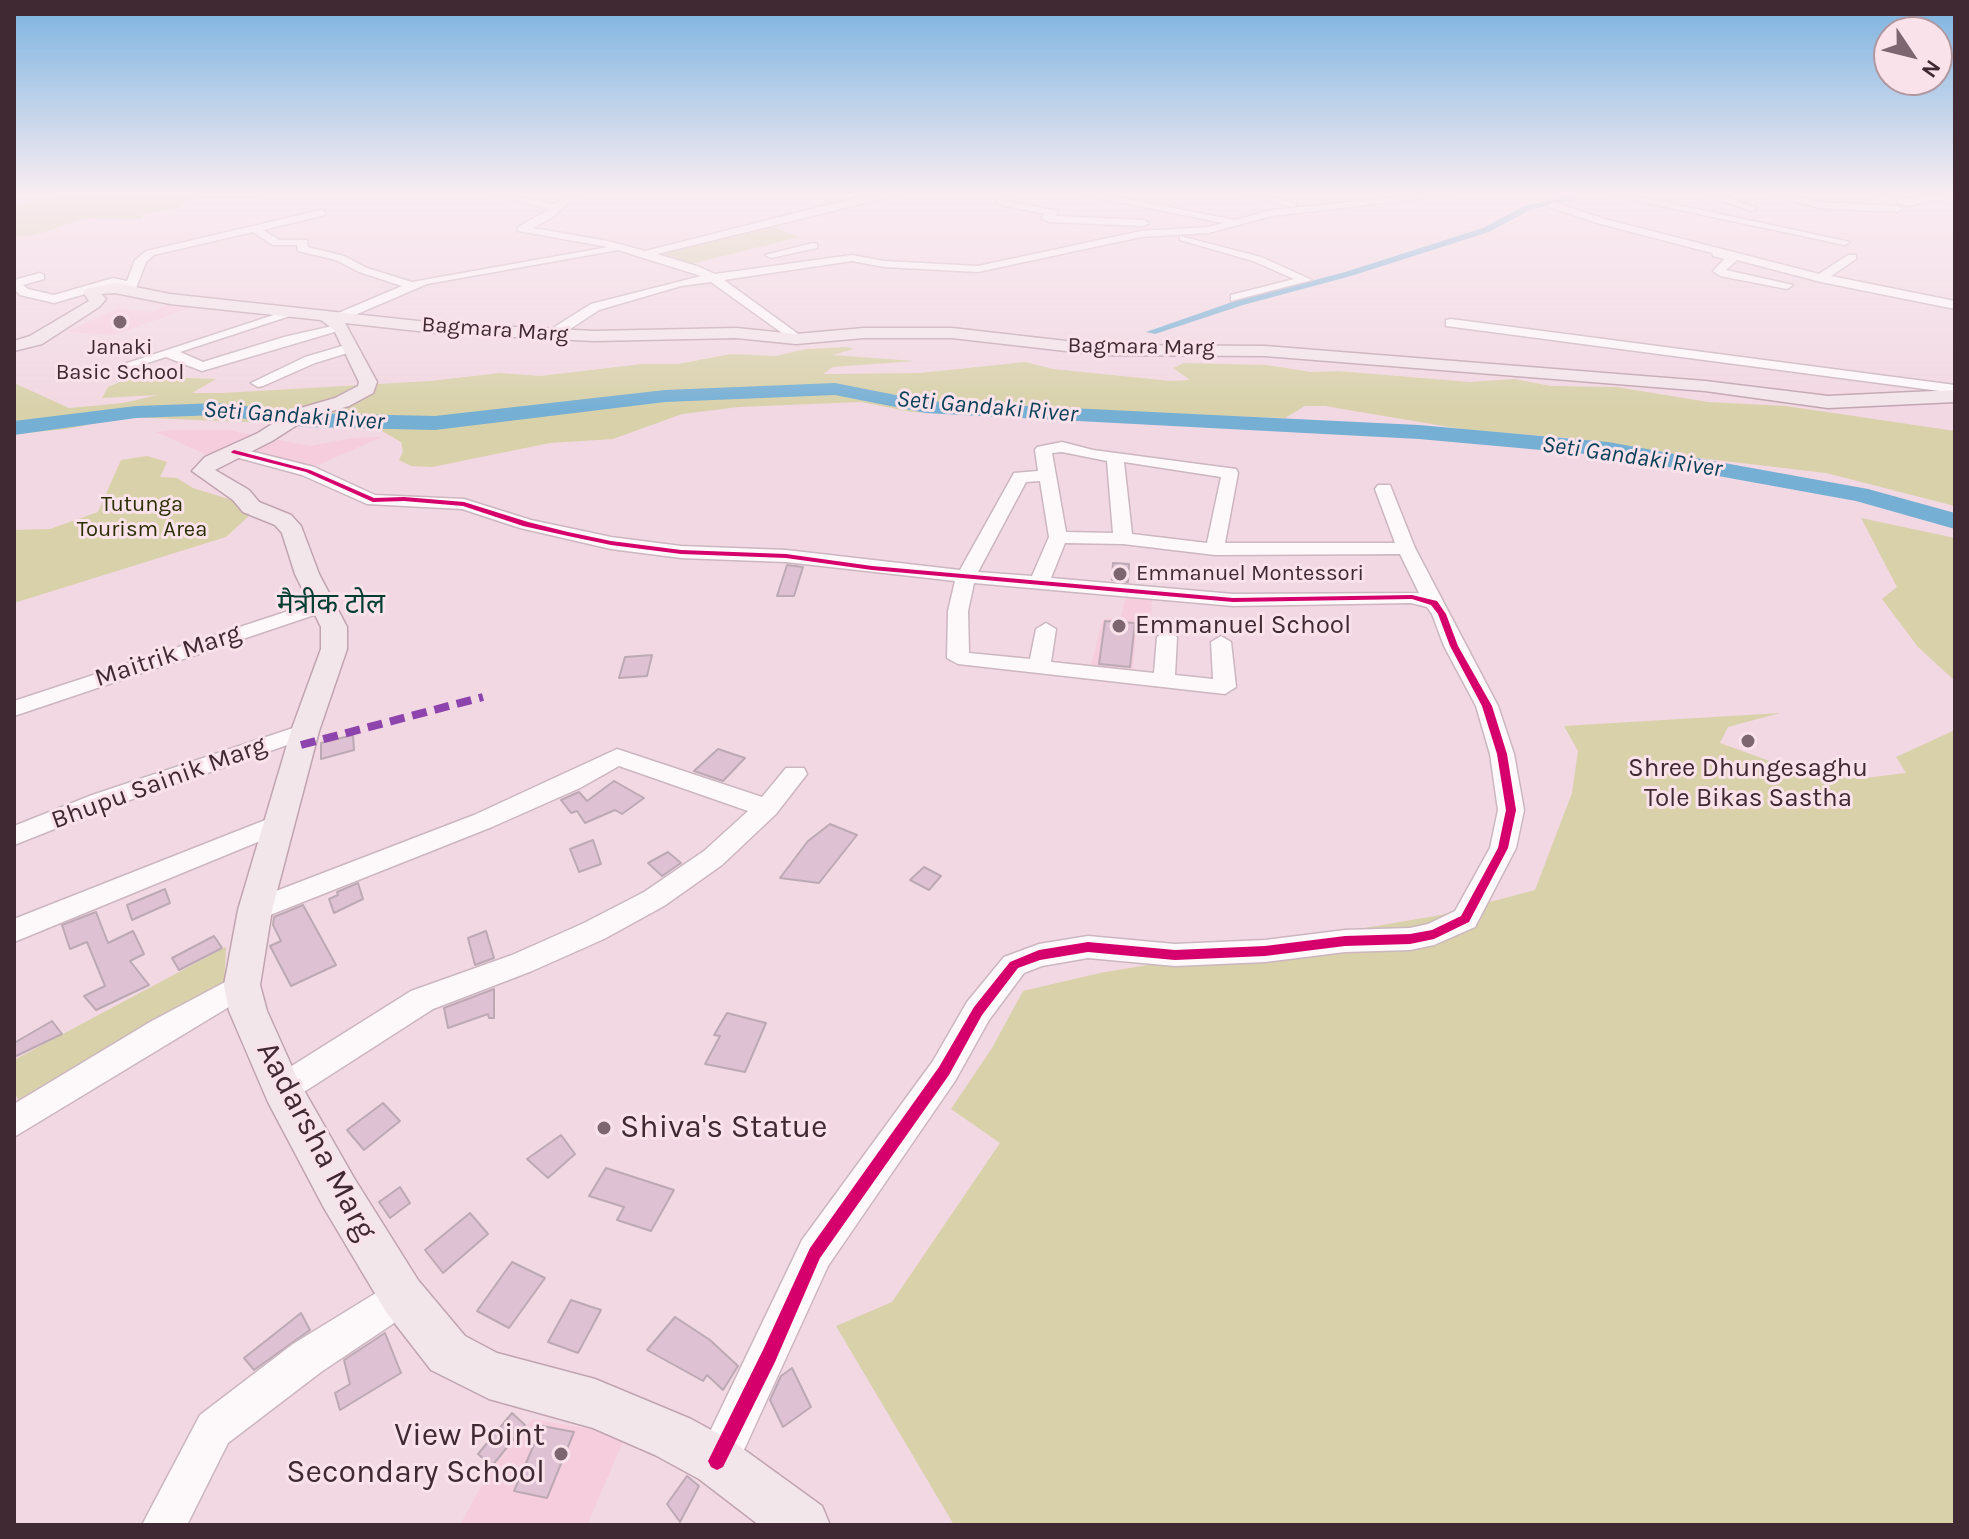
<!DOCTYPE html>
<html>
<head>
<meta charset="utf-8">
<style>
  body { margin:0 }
  #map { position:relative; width:1969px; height:1539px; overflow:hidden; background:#f2d8e2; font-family:Karla,sans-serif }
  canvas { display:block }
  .frame { position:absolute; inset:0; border:16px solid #402932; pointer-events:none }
  .north { position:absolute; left:1873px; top:16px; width:80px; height:80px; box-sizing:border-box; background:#fae2eb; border:2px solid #b098a1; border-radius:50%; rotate:125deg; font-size:22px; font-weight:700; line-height:32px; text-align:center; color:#402932 }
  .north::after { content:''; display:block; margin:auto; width:28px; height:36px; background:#7e6670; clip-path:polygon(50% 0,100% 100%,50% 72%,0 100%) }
</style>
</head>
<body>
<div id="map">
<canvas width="1969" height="1539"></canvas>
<div class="frame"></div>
<div class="north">N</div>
</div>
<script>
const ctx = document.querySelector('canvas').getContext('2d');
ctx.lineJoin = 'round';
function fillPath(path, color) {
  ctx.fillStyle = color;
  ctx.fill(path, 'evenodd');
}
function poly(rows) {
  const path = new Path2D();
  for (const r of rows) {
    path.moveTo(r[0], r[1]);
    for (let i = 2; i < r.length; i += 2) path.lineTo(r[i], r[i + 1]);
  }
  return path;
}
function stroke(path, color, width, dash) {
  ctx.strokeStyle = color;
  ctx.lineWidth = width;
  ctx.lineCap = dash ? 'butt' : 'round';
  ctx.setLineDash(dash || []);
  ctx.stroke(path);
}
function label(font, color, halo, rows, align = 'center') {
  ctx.font = font + ' Karla,"Noto Sans Devanagari",sans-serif';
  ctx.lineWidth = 6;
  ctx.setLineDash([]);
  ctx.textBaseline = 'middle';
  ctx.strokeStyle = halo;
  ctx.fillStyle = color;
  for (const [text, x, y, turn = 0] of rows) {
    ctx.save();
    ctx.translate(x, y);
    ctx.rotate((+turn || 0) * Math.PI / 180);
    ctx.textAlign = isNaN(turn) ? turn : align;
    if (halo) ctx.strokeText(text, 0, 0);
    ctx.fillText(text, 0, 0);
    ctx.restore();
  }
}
fillPath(poly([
  [173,302,197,305,115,335,66,332,118,308,150,312],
  [170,430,228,430,310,446,352,438,382,437,309,469,243,451,212,457,156,432],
  [1126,595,1152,599,1151,617,1137,616,1133,671,1090,668,1103,619,1121,618],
  [532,1419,626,1435,587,1525,460,1525,489,1472]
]), '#f6cddc');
fillPath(poly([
  [67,195,261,195,250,199,186,200,180,208,142,214,142,219,86,218,35,235,14,237,14,206],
  [773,227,800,237,687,265,662,254],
  [848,347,854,349,832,355,915,361,833,367,823,374,920,373,1025,362,1053,369,1171,381,1190,380,1173,368,1184,363,1267,365,1311,372,1338,371,1470,382,1514,379,1551,386,1616,387,1708,402,1786,406,1955,431,1955,506,1826,473,1682,456,1569,438,1467,430,1325,406,1305,406,1285,418,1136,413,1031,405,950,414,912,412,861,402,739,407,682,414,613,439,550,443,432,467,411,466,399,460,403,451,401,442,382,431,346,426,125,417,67,429,14,434,14,383,69,408,123,403,158,395,102,398,108,387,133,376,216,379,192,393,222,393,430,381,500,373,540,376,642,364,678,364,731,354,776,356,806,349],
  [147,456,167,462,160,477,177,478,193,488,238,502,250,515,226,537,14,603,14,530,50,529,98,512,121,460],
  [1861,518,1955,538,1955,681,1918,647,1882,599,1897,587],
  [1780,713,1728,727,1720,743,1811,776,1865,778,1906,773,1896,757,1955,730,1955,1525,954,1525,836,1326,892,1302,1000,1143,951,1109,992,1048,1023,991,1100,973,1441,915,1535,890,1572,793,1578,751,1564,726],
  [226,947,224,992,23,1109,14,1091,14,1060]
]), '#d8d1aa');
fillPath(poly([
  [1573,196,1576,200,1532,209,1489,232,1351,276,1243,305,1155,334,1146,332,1235,301,1345,272,1483,228,1526,205,1573,196]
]), '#75afd4');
fillPath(poly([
  [835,383,926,401,1419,425,1608,442,1868,489,1955,513,1955,529,1856,501,1608,456,1419,439,926,413,835,395,665,402,435,430,305,427,218,415,136,418,14,435,14,421,136,406,218,403,305,413,435,416,665,390,835,383]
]), '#75afd4');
const building = poly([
  [1113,563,1129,564,1128,582,1112,580,1113,563],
  [787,565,803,567,794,596,777,596,787,565],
  [1105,621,1135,623,1130,667,1099,664,1105,621],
  [652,655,647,676,619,678,625,657,652,655],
  [353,735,354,750,321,759,321,743,353,735],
  [718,749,745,758,723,781,694,771,718,749],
  [614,781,644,798,622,814,615,810,585,823,577,811,571,813,561,800,579,792,587,801,614,781],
  [830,824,857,835,819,883,780,878,808,841,830,824],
  [593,840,601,864,579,872,570,849,593,840],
  [668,852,681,863,662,876,648,863,668,852],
  [924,867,941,876,929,890,910,880,924,867],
  [358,883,363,899,334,913,329,899,338,895,337,892,358,883],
  [165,889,170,903,132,920,127,905,165,889],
  [303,905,336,965,291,986,270,946,281,941,273,925,274,917,303,905],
  [96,912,108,943,133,931,144,954,130,961,149,985,96,1010,84,996,105,986,87,942,70,949,62,925,96,912],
  [486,931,494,958,475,965,468,938,486,931],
  [214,936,222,948,179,970,172,958,214,936],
  [494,989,494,1018,489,1018,488,1014,448,1028,444,1008,494,989],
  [727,1013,766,1023,745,1072,705,1064,720,1036,714,1035,727,1013],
  [52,1021,62,1034,14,1057,14,1043,52,1021],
  [383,1103,400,1121,364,1150,347,1130,383,1103],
  [561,1135,575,1154,548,1178,527,1159,561,1135],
  [606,1168,674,1190,651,1231,617,1220,624,1207,589,1196,606,1168],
  [400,1187,410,1203,390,1218,379,1202,400,1187],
  [470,1213,488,1234,443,1273,425,1250,470,1213],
  [512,1262,545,1278,509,1328,477,1311,512,1262],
  [571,1300,601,1310,578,1353,548,1342,571,1300],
  [301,1313,310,1330,254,1370,244,1358,301,1313],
  [675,1317,710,1340,738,1366,723,1390,707,1375,703,1381,647,1350,675,1317],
  [385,1333,401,1373,340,1410,335,1393,350,1384,344,1360,385,1333],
  [792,1368,811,1407,783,1427,770,1400,781,1376,792,1368],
  [512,1413,525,1425,492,1466,478,1454,512,1413],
  [542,1426,574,1432,547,1498,514,1491,542,1426],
  [687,1476,699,1486,680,1522,667,1504,687,1476]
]);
fillPath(building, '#dec1d3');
stroke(building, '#bda9b4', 2);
const minor = poly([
  [491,195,512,195,555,204,566,195,577,195,553,217,533,228,608,241,645,251,863,196,898,195,657,254,697,266,715,274,852,255,884,261,978,266,1141,231,1208,227,1223,223,1084,195,1108,195,1235,220,1272,210,1415,195,1453,195,1272,216,1208,233,1141,237,978,272,884,267,852,261,724,280,801,336,801,342,796,343,711,282,681,286,599,310,558,337,548,337,548,331,591,304,701,276,618,250,427,284,341,321,336,320,336,314,402,286,359,272,336,260,298,251,297,245,273,245,253,232,154,255,146,262,135,291,129,295,113,286,54,303,20,295,14,289,14,280,40,273,44,275,44,279,23,285,28,289,54,295,113,278,127,281,135,260,146,251,321,210,325,211,325,215,263,230,279,240,307,240,308,247,344,256,367,268,412,282,608,247,518,231,518,227,550,209,491,195],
  [1001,195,1013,195,1007,201,1058,211,1056,216,1144,220,1149,223,1144,226,1049,222,1041,218,1045,214,996,204,1001,195],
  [1248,195,1268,195,1297,204,1292,207,1248,195],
  [1609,195,1631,195,1850,242,1845,245,1609,195],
  [1705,195,1722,195,1757,208,1752,211,1705,195],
  [1774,195,1793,195,1819,202,1897,206,1902,209,1897,212,1819,208,1774,195],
  [1910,195,1955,196,1955,202,1931,200,1909,206,1874,199,1879,196,1916,198,1910,195],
  [1553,202,1605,219,1819,274,1848,255,1856,255,1856,259,1831,276,1955,301,1955,309,1821,282,1737,260,1726,270,1793,285,1787,289,1720,276,1713,271,1724,259,1713,256,1712,253,1597,223,1549,207,1548,205,1553,202],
  [1180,236,1261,257,1312,280,1231,301,1231,295,1294,279,1253,261,1180,240,1180,236],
  [813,243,817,244,817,248,771,258,765,255,813,243],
  [289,310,299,313,180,352,203,362,284,337,341,324,348,328,202,371,166,357,125,370,118,366,289,310],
  [1451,319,1955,385,1955,393,1446,326,1446,320,1451,319],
  [349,344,354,345,354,351,315,363,263,386,258,387,251,383,305,357,349,344],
  [1062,442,1093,450,1236,469,1238,473,1225,543,1395,543,1375,489,1378,485,1390,485,1415,548,1498,706,1514,754,1524,810,1516,848,1475,927,1434,945,1410,950,1345,952,1265,962,1175,966,1088,958,1042,966,1024,973,989,1020,955,1081,828,1266,732,1476,717,1482,702,1476,696,1461,802,1240,933,1061,967,1002,1004,957,1039,944,1088,936,1175,944,1265,940,1345,930,1410,928,1428,924,1455,911,1490,848,1498,810,1490,754,1476,706,1444,646,1432,614,1427,607,1411,603,1233,606,974,583,968,611,969,653,1030,659,1036,629,1046,623,1056,629,1051,662,1154,673,1157,637,1167,631,1177,637,1175,675,1213,679,1211,642,1221,636,1231,642,1236,687,1225,694,958,664,947,658,948,611,955,581,786,562,681,558,611,549,520,528,462,509,367,504,302,475,228,455,226,452,234,447,314,467,375,495,464,499,531,520,611,537,681,546,786,550,960,570,1014,473,1038,471,1035,450,1037,447,1062,442],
  [1062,452,1107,461,1113,533,1066,532,1052,453,1062,452],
  [1124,462,1221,477,1207,543,1132,534,1124,462],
  [1040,481,1049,537,1032,576,978,572,1026,482,1040,481],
  [1065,543,1123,544,1215,555,1400,554,1419,593,1233,594,1051,578,1065,543],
  [322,600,332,606,329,610,14,716,14,701,322,600],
  [305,724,313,726,317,731,313,736,110,807,14,845,14,826,92,795,305,724],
  [617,749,762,797,786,768,804,768,807,774,776,814,722,865,664,906,604,939,532,971,433,1009,293,1099,282,1103,271,1099,266,1089,271,1079,411,991,512,955,584,923,644,892,704,851,748,811,619,766,580,788,492,827,265,917,255,921,245,917,241,910,245,903,474,815,617,749],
  [278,815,287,818,291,824,287,830,14,942,14,919,278,815],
  [242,973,252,977,257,985,252,993,14,1137,14,1104,150,1022,242,973],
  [402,1277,415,1283,421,1296,415,1309,321,1372,228,1443,187,1525,142,1525,200,1415,293,1344,402,1277]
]);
const major = poly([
  [115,283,170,294,436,323,594,331,736,328,796,334,864,328,952,328,1101,345,1265,346,1705,381,1828,396,1955,390,1955,402,1828,408,1705,391,1265,356,1101,355,952,338,864,338,796,344,736,338,594,341,436,333,345,323,377,382,373,393,349,406,308,418,272,441,215,470,249,490,259,502,291,515,301,526,319,574,347,627,347,649,319,731,272,910,260,985,267,1011,297,1078,354,1178,418,1280,465,1336,497,1353,595,1379,691,1419,735,1443,822,1506,830,1525,759,1525,699,1479,655,1455,593,1428,489,1399,431,1370,386,1312,324,1208,268,1102,229,1011,224,985,238,910,291,731,321,649,321,627,295,574,282,533,275,525,243,512,233,500,192,471,205,457,258,433,294,410,335,398,358,386,359,382,334,330,321,320,170,304,115,293,101,294,106,299,99,307,42,344,14,351,14,341,30,336,89,301,83,292,86,289,115,283]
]);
stroke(minor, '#ccb6bf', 3);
stroke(major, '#c0a4b0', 3);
fillPath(minor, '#fdf9fb');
fillPath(major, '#f3e6eb');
stroke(poly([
  [301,745,483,697]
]), '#8e44ad', 8, [15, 8]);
fillPath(poly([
  [234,450,310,470,374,498,404,497,464,502,528,522,568,532,611,541,681,550,786,554,872,566,1233,598,1412,595,1437,601,1446,614,1458,646,1492,706,1507,754,1516,810,1508,848,1469,922,1434,939,1410,944,1345,946,1265,956,1175,960,1088,952,1040,960,1018,968,982,1015,949,1075,820,1258,775,1362,723,1467,717,1470,711,1467,708,1461,711,1455,763,1350,810,1248,939,1067,974,1007,1010,962,1039,950,1088,942,1175,950,1265,946,1345,936,1410,934,1432,930,1461,916,1498,848,1506,810,1497,754,1482,706,1450,646,1438,614,1431,605,1412,599,1233,602,872,570,786,558,681,554,611,545,568,536,523,526,463,506,404,501,373,502,306,472,232,453,231,452,234,450]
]), '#d6006c');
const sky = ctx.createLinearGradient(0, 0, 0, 411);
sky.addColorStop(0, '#7ab2e0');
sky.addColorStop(0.47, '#f9edf2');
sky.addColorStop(1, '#f9edf200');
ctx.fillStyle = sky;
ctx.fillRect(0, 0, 1969, 411);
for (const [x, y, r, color] of [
  [120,322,8,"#7e6670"],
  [1120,574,8,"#7e6670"],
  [1119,626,8,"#7e6670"],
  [1748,741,8,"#7e6670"],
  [604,1128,8,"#7e6670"],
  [561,1454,8,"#7e6670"]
]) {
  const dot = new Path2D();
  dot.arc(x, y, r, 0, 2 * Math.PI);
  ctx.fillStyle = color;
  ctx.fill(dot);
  stroke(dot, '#fae2eb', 3);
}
label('22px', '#402932', '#fae2eb', [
  ["Bagmara Marg",495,330,4],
  ["Bagmara Marg",1141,347,1]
]);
label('22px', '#402932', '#fae2eb', [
  ["Janaki",120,348],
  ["Basic School",120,373],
  ["Emmanuel Montessori",1136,574,"left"]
]);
label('22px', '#2a2e00', '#fae2eb', [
  ["Tutunga",142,505],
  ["Tourism Area",142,530]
]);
label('italic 24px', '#083f58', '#fae2eb', [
  ["Seti Gandaki River",987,407,5],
  ["Seti Gandaki River",294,416,4],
  ["Seti Gandaki River",1632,457,8]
]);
label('26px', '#402932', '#fae2eb', [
  ["Emmanuel School",1135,626],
  ["Shree Dhungesaghu",1748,769,"center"],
  ["Tole Bikas Sastha",1748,799,"center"]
], 'left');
label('26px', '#402932', '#fae2eb', [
  ["Maitrik Marg",168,656,-18],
  ["Bhupu Sainik Marg",159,783,-20]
]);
label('28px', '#023d31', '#fae2eb', [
  ["मैत्रीक टोल",331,605]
]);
label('32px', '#402932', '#fae2eb', [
  ["Shiva's Statue",620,1128],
  ["View Point",545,1436,"right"],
  ["Secondary School",545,1473,"right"]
], 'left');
label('32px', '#402932', '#fae2eb', [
  ["Aadarsha Marg",316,1141,62]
]);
</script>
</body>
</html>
